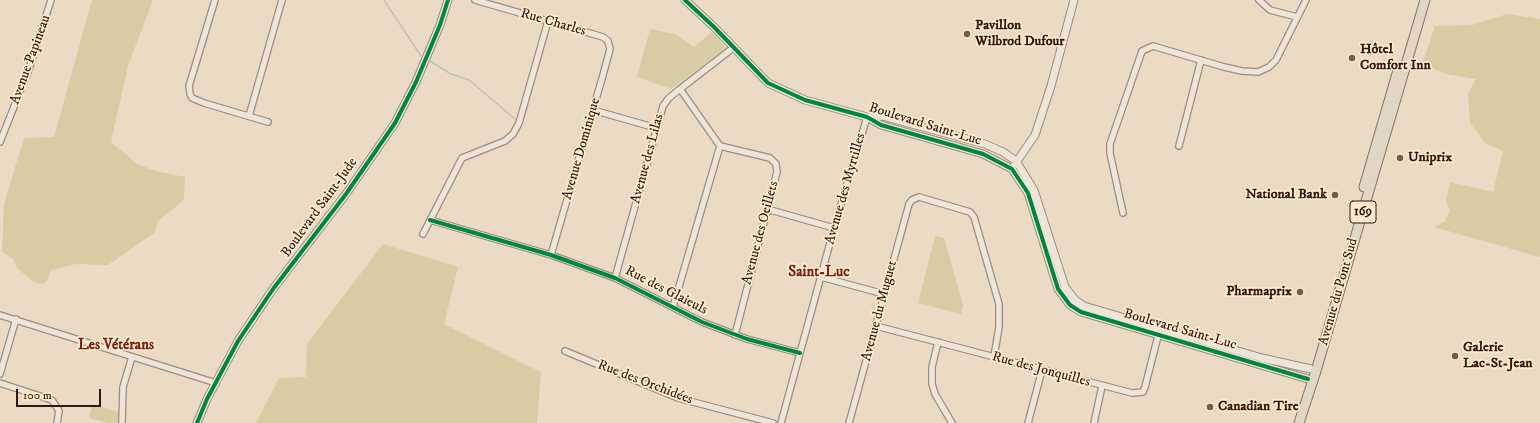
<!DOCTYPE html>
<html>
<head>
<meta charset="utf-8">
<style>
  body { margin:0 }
  #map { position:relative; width:1540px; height:423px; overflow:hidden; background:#ecdbc4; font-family:"IM FELL DW Pica",serif }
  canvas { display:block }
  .scale { position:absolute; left:16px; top:389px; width:85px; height:18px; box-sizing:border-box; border:2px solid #33170c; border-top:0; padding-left:5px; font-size:12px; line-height:14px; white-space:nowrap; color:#33170c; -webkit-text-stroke:3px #fdeace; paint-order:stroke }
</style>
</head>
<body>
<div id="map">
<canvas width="1540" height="423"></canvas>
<div class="scale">100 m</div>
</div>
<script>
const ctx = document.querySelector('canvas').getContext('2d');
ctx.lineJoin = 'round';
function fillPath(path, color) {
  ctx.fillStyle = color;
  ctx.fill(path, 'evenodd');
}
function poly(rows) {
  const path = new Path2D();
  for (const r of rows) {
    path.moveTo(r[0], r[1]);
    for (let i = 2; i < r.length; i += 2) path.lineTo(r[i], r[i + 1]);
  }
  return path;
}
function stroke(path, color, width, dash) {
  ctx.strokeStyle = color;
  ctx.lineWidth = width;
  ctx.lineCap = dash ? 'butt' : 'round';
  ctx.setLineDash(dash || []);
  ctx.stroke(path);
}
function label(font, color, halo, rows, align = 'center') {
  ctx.font = font + ' "IM FELL DW Pica",serif';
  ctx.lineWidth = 3.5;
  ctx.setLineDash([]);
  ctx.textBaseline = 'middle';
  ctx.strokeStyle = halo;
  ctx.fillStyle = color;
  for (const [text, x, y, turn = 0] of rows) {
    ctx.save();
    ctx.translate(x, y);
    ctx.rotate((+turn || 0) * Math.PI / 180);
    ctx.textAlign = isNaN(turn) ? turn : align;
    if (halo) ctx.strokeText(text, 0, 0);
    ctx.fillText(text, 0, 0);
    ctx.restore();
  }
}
fillPath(poly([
  [92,0,153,0,128,66,111,142,137,164,156,171,185,177,184,200,158,221,155,232,108,265,76,264,51,270,47,281,43,284,35,283,17,268,13,259,2,252,4,204,24,138,54,137],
  [1507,14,1540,19,1540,257,1434,227,1444,222,1450,211,1446,201,1450,182,1493,192,1503,151,1485,143,1470,123,1468,94,1476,79,1446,74,1422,64,1435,26,1472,25],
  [650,29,675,34,694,47,712,32,726,48,671,89,637,77],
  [935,236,944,238,963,305,961,314,918,303],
  [383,244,458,267,444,324,541,372,537,423,256,423,279,378,306,377,307,344],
  [92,404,122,413,122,423,108,423,89,418]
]), '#d7cca3');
stroke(poly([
  [384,0,421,56],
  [430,61,451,74,469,80,515,119]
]), '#bac3bc', 1.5);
const minor = poly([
  [215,0,189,86,190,94,192,98,204,103,268,122],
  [475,0,603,37,608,41,610,49,603,75,551,255],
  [1259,0,1270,10,1297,17],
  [680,89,720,146,770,158,776,164,777,172,735,335],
  [593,110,656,128],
  [249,116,282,0],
  [0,142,29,69,51,0],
  [1179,146,1201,60],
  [767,209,834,228],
  [1123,213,1110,153,1110,144,1142,51,1153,46,1224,67,1242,71,1258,72,1269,67,1276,60,1306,0],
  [430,220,551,255,615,278,702,322,747,339,800,353],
  [423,234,462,158,505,141,513,134,519,123,548,21],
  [821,277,884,294],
  [615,278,663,106,669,98,680,89,733,48],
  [673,307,720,146],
  [0,315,216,383],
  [876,326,1132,393,1143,392,1145,387,1159,332],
  [938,342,932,367,932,384,935,394,952,423],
  [565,351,678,398,773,423],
  [0,374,16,319],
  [0,383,52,400,59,411,57,423],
  [122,423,123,387,132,357],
  [781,423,834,228,867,117],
  [849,423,909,204,912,200,919,197,970,212,974,217,999,304,999,327,994,357],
  [1028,423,1042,370],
  [1094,423,1102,386]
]);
const tertiary = poly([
  [685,0,714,27,768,83,805,100,867,117,881,125,983,154,1012,169,1028,193,1058,289,1070,305,1081,312,1308,379],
  [867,117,883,116,985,144,1003,152,1016,161,1034,190,1065,287,1075,300,1084,306,1262,358,1311,369],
  [1015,164,1035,135,1051,86,1074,0],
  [197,423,207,399,238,341,273,289,346,194,395,123,416,82,440,25,448,0]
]);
const primary = poly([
  [1364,187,1398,70],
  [1299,423,1316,371,1425,0]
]);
stroke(minor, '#9a8c7e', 8);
stroke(tertiary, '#9a8c7e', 9);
stroke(primary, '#7f7266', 11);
stroke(minor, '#eee5d9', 5.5);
stroke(tertiary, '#eee5d9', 7);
stroke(primary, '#e1d5c4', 9);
stroke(poly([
  [685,0,714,27,768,83,805,100,867,117,881,125,983,154,1012,169,1028,193,1058,289,1070,305,1081,312,1308,379],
  [430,220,551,255,615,278,702,322,747,339,800,353],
  [197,423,207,399,238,341,273,289,346,194,395,123,416,82,440,25,448,0]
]), '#00873e', 4);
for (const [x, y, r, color] of [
  [967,34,4,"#745c4c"],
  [1352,58,4,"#745c4c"],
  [1400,158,4,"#745c4c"],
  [1335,195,4,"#745c4c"],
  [1300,292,4,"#745c4c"],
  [1455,356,4,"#745c4c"],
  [1210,407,4,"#745c4c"]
]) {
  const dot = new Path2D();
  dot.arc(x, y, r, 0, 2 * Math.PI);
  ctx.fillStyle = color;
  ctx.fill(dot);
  stroke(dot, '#fdeace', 1.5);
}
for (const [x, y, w] of [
  [1363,212,26]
]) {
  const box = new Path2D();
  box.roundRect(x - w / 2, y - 11, w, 22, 3);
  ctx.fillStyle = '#fdeace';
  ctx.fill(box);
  stroke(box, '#33170c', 1);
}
label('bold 13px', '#33170c', null, [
  ["169",1363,212]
]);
label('14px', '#33170c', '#fdeace', [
  ["Rue Charles",553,23,16],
  ["Avenue Papineau",31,60,-70],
  ["Boulevard Saint-Luc",925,125,17],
  ["Avenue Dominique",582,149,-74],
  ["Avenue des Lilas",648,159,-75],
  ["Avenue des Myrtilles",846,189,-74],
  ["Boulevard Saint-Jude",320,208,-54],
  ["Avenue des Oeillets",761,233,-75],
  ["Rue des Glaieuls",666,291,27],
  ["Avenue du Pont Sud",1339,292,-74],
  ["Avenue du Muguet",880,311,-75],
  ["Boulevard Saint-Luc",1180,330,16],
  ["Rue des Jonquilles",1041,370,15],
  ["Rue des Orchidées",645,383,21]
]);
label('bold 14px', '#33170c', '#fdeace', [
  ["Pavillon",975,26],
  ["Wilbrod Dufour",975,42],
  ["Hôtel",1360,50],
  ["Comfort Inn",1360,66],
  ["Uniprix",1408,158],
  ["National Bank",1327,195,"right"],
  ["Pharmaprix",1292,292,"right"],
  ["Galerie",1463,348],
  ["Lac-St-Jean",1463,364],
  ["Canadian Tire",1218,407]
], 'left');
label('bold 15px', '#7a1f14', '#fdeace', [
  ["Saint-Luc",819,273],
  ["Les Vétérans",116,346]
]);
</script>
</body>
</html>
